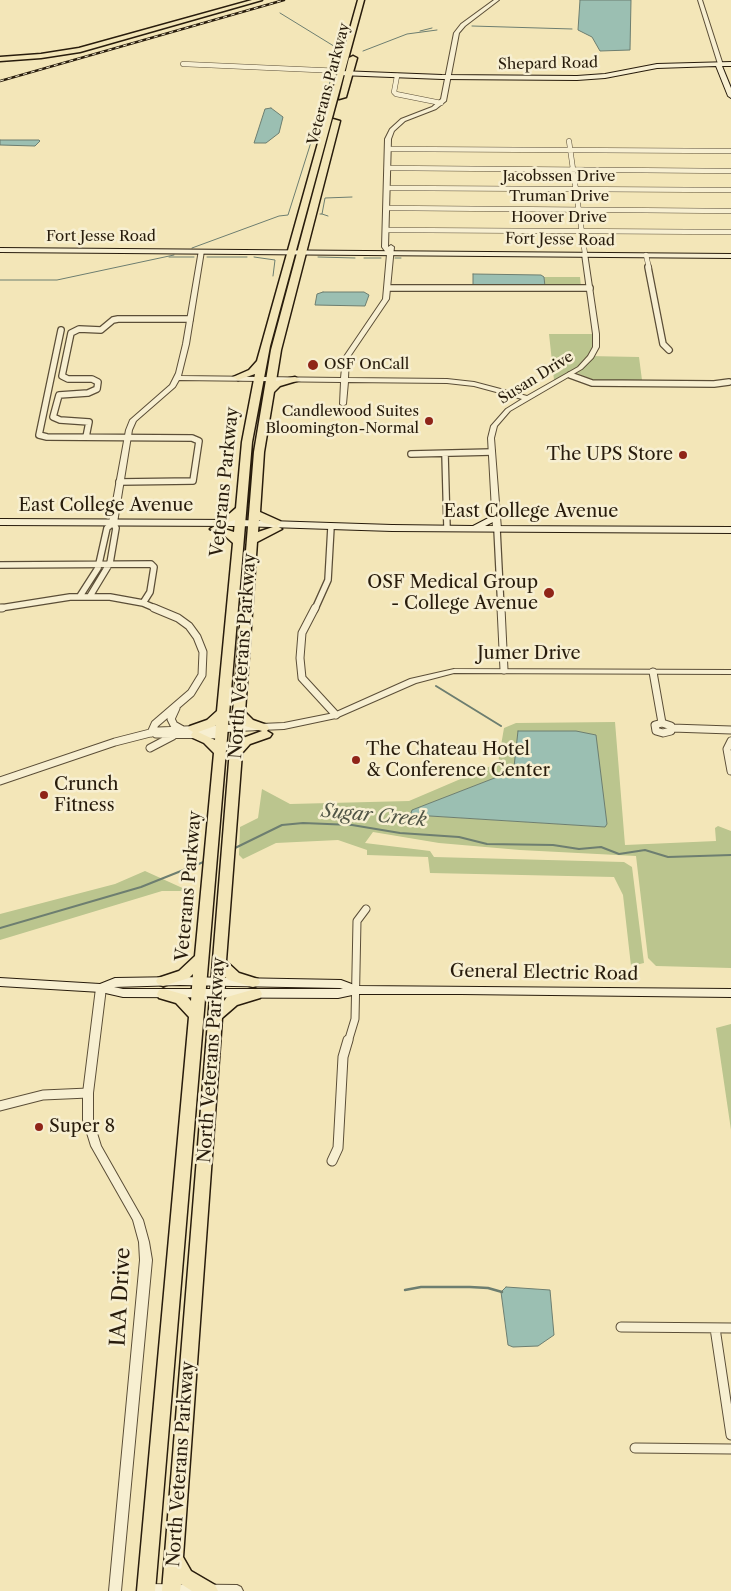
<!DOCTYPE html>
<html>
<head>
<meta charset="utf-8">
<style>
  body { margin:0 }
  canvas { display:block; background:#f3e6b8 }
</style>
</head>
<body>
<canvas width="731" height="1591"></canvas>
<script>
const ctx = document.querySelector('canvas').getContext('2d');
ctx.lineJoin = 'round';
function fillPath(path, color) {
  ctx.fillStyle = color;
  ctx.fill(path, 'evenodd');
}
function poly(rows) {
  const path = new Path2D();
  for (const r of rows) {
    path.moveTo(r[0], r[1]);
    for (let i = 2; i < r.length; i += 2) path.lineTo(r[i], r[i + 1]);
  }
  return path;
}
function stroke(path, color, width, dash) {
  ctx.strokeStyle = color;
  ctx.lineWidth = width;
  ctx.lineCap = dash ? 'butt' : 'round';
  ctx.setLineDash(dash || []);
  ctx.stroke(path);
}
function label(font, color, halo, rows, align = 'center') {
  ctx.font = font + ' "Libre Caslon Text",serif';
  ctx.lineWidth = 5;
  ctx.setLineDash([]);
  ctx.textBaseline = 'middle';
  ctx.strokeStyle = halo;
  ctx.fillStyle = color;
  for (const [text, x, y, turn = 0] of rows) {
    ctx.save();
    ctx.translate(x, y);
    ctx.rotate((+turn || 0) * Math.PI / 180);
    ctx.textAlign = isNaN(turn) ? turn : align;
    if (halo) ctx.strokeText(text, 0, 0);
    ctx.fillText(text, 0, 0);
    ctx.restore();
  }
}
fillPath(poly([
  [544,277,580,277,581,287,545,287],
  [549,334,593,334,593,345,588,356,639,357,642,380,594,380,577,373,559,383,554,380],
  [615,722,625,845,716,841,715,828,718,826,731,831,731,968,656,966,648,958,636,856,520,850,439,843,373,832,365,843,430,851,434,857,624,862,632,867,644,963,631,966,623,895,614,877,430,873,428,857,367,855,367,850,338,840,276,843,243,859,239,855,240,827,258,818,262,789,290,804,409,801,498,763,504,728,516,723],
  [579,733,595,735,605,827,414,815,413,810,510,772,514,767],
  [145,871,189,891,162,891,0,940,0,914,115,884],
  [731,1024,731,1130,716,1028]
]), '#bbc58e');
const water = poly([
  [580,0,631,0,630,50,600,51,592,37,578,30,580,0],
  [271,108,283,117,279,133,266,143,254,143,265,109,271,108],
  [0,140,39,140,40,141,35,146,0,145,0,140],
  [473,274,541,275,544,277,545,287,473,287,473,274],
  [323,292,364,292,369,295,365,306,315,305,317,294,323,292],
  [518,731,576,731,596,735,607,824,605,827,414,815,411,813,412,810,510,772,514,767,518,731],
  [506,1287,550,1290,554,1335,538,1346,513,1347,508,1345,501,1292,506,1287]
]);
fillPath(water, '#9bbfb2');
stroke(water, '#6d7e70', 1);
stroke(poly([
  [280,13,337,48,329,68],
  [472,26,572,29],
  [420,31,432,28],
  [363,51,407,34,437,30],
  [320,214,322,214,325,198,352,197],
  [322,214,328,216],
  [192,248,279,216,288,215,330,82,327,74],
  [169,257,194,257],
  [207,257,247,257],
  [254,257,275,260,273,276],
  [318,257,355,258],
  [364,258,381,258],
  [395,258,401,258],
  [0,280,57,280,174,255]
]), '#6d7e70', 1);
stroke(poly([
  [436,686,501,726],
  [233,849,282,825,303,823,352,825,400,833,459,837,487,844,553,845,579,849,601,847,619,854,645,850,668,857,731,855],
  [0,928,141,887,206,861]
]), '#6d7e70', 2);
stroke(poly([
  [405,1290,421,1287,470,1287,488,1288,502,1292]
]), '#6d7e70', 2.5);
const minorFar3 = poly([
  [183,64,340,71],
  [397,76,394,92,396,94,441,103],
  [569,141,585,254],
  [388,149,731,151],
  [387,168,731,171],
  [387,188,731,190],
  [387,208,731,211],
  [386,230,731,232],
  [646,255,649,268]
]);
const minorFar2 = poly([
  [648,267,663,344,669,350],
  [388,288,590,288],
  [61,330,39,435,47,437,192,438,199,441,193,481,119,482],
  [570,375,592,383,714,384,729,382],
  [86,437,89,422,60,420,53,417,59,395,88,393,97,389,98,382,92,379,68,379,62,376,71,333,79,329,101,330,113,320,118,319,190,319],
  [411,454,492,452],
  [445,454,447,528],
  [497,529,501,609],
  [0,565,151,564,154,567,150,592,143,603],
  [80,596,98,568,107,528,113,523,116,528,110,563,90,596],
  [0,608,70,597,110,597,143,603,157,609],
  [315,609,328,580,331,527]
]);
const minorFar1 = poly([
  [0,608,2,608],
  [315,608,302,633,300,658,302,678,336,715],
  [501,608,504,670],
  [653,672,662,723],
  [176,708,171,719,174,725,181,729],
  [662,723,671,726,671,731,663,733,656,731,655,725,662,723],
  [672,728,731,730],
  [151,733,155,724,191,693,202,675,203,652,197,637,189,626,178,618,154,608],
  [156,734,221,735],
  [731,741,727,749,731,771],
  [150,748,173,736],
  [0,781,115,742,158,731,237,728],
  [348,1042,355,1019,357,921,366,909]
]);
const minor = poly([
  [0,1106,43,1095,88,1093],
  [332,1161,338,1148,343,1057,348,1040],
  [621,1327,731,1328],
  [715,1328,731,1435],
  [635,1448,731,1449]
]);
const tertiary = poly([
  [494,0,499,0,465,26,459,33,446,101,436,109,405,121,394,131,391,139,388,247,391,245,394,247,389,299,349,358,348,378,447,379,474,382,527,396,578,367,588,356,593,347,593,334,582,254,587,253,599,334,599,347,593,358,582,369,510,411,497,426,494,438,501,529,500,531,497,531,493,529,488,438,491,426,506,409,522,399,474,386,447,383,348,382,346,404,343,406,340,404,341,382,179,380,175,387,136,421,132,430,117,523,113,525,110,525,109,523,126,430,130,420,170,385,176,373,183,344,199,250,204,251,189,344,181,376,341,378,343,358,383,299,387,254,382,247,385,139,390,129,401,119,432,107,441,99,454,33,461,24,494,0],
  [698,0,702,0,723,65,718,64,698,0],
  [454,669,731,670,731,674,454,673,416,683,336,718,284,729,237,731,233,728,237,725,284,723,334,713,410,679,454,669],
  [101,985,104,986,106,988,93,1093,93,1120,101,1146,143,1220,149,1242,152,1260,121,1591,109,1591,140,1260,139,1242,133,1220,91,1146,83,1120,83,1093,96,988,98,986,101,985],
  [146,1584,237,1585,241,1587,243,1591,140,1591,142,1586,146,1584]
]);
const secondary = poly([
  [731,62,731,66,722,66,731,88,731,98,728,96,716,66,657,68,605,78,577,80,442,79,340,75,337,73,340,71,442,75,577,76,605,74,657,64,731,62],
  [0,248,731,254,731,258,0,252,0,248],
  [496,514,500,517,499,519,485,526,731,527,731,533,392,531,239,526,0,525,0,519,239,520,392,525,473,526,496,514],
  [180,977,341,980,357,986,731,989,731,997,461,994,357,994,338,998,123,997,101,992,0,986,0,978,100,984,115,978,180,977],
  [180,985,340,988,343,989,123,989,114,987,180,985]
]);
const primary = poly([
  [252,0,262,0,80,52,41,58,0,61,0,57,41,54,79,48,252,0]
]);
const trunk = poly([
  [358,0,364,0,270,346,252,442,155,1591,137,1591,189,1017,176,1003,159,998,157,994,159,990,164,989,186,995,191,1001,193,974,189,978,163,986,158,984,156,981,158,978,179,971,195,956,214,753,204,743,193,738,191,735,193,732,188,729,190,726,207,720,217,711,233,543,224,535,210,529,215,526,234,532,235,520,217,525,212,522,228,515,236,508,242,442,255,374,238,380,233,377,249,370,257,361,358,0],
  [216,725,215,740,198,732,215,726,216,725],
  [353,56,357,58,346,97,339,99,349,58,353,56],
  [333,119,340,121,281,350,276,381,295,377,300,380,280,386,274,392,264,452,260,512,280,521,281,523,277,526,282,529,257,542,245,712,253,720,267,725,269,728,267,731,272,734,270,737,250,744,242,753,226,961,239,973,258,979,260,982,258,985,253,987,229,980,225,977,224,1001,227,997,255,989,260,990,262,994,260,998,237,1005,222,1018,183,1557,191,1571,215,1585,218,1591,192,1591,181,1584,180,1591,162,1591,254,452,271,350,333,119],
  [259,520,264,523,276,526,258,532,259,520],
  [244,725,245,726,262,731,243,738,244,725]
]);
stroke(minorFar3, '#5b4e37', 5.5);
stroke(minorFar2, '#5b4e37', 8);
stroke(minorFar1, '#5b4e37', 9);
stroke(minor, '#5b4e37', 11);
stroke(tertiary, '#5b4e37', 2);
stroke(secondary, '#281c0c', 2);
stroke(primary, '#281c0c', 3);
stroke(trunk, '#281c0c', 3);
stroke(minorFar3, '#f7efd1', 4.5);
stroke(minorFar2, '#f7efd1', 5.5);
stroke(minorFar1, '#f7efd1', 7);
stroke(minor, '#f7efd1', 9);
fillPath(tertiary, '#f7efd1');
fillPath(secondary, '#f7efd1');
fillPath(primary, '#f3e6b8');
fillPath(trunk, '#f3e6b8');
const rail = poly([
  [0,81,284,0]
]);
stroke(rail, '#281c0c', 2.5);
stroke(rail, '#f7efd1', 1, [4]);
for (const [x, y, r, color] of [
  [313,365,6,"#8f2418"],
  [429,421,5,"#8f2418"],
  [683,455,5,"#8f2418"],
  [549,593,6,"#8f2418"],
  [356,760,5,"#8f2418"],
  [44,795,5,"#8f2418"],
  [39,1127,5,"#8f2418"]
]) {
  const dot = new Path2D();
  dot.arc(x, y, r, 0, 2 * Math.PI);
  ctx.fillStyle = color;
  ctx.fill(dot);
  stroke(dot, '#f7efd1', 2);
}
label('15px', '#281c0c', '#f7efd1', [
  ["Shepard Road",548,64,-1],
  ["Veterans Parkway",329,84,-75],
  ["Jacobssen Drive",559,177],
  ["Truman Drive",559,197],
  ["Hoover Drive",559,218],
  ["Fort Jesse Road",101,237],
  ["Fort Jesse Road",560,240,1],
  ["Susan Drive",536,378,-32]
]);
label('15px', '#281c0c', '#f7efd1', [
  ["OSF OnCall",324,365],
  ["Candlewood Suites",419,412,"right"],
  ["Bloomington-Normal",419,429,"right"]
], 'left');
label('18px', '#281c0c', '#f7efd1', [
  ["The UPS Store",673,455,"right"],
  ["OSF Medical Group",538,583,"right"],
  ["- College Avenue",538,604,"right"],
  ["The Chateau Hotel",366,750],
  ["& Conference Center",366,771],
  ["Crunch",54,785],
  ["Fitness",54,806],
  ["Super 8",49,1127]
], 'left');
label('18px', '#281c0c', '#f7efd1', [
  ["Veterans Parkway",225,482,-84],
  ["East College Avenue",106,506],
  ["East College Avenue",531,512],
  ["Jumer Drive",529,654],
  ["North Veterans Parkway",243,656,-86],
  ["Veterans Parkway",189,886,-85],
  ["General Electric Road",544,973,1],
  ["North Veterans Parkway",212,1060,-86],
  ["North Veterans Parkway",181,1464,-86]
]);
label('italic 19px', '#505546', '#f7efd1', [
  ["Sugar Creek",374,816,5]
]);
label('21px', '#281c0c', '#f7efd1', [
  ["IAA Drive",121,1297,-87]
]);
</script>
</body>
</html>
